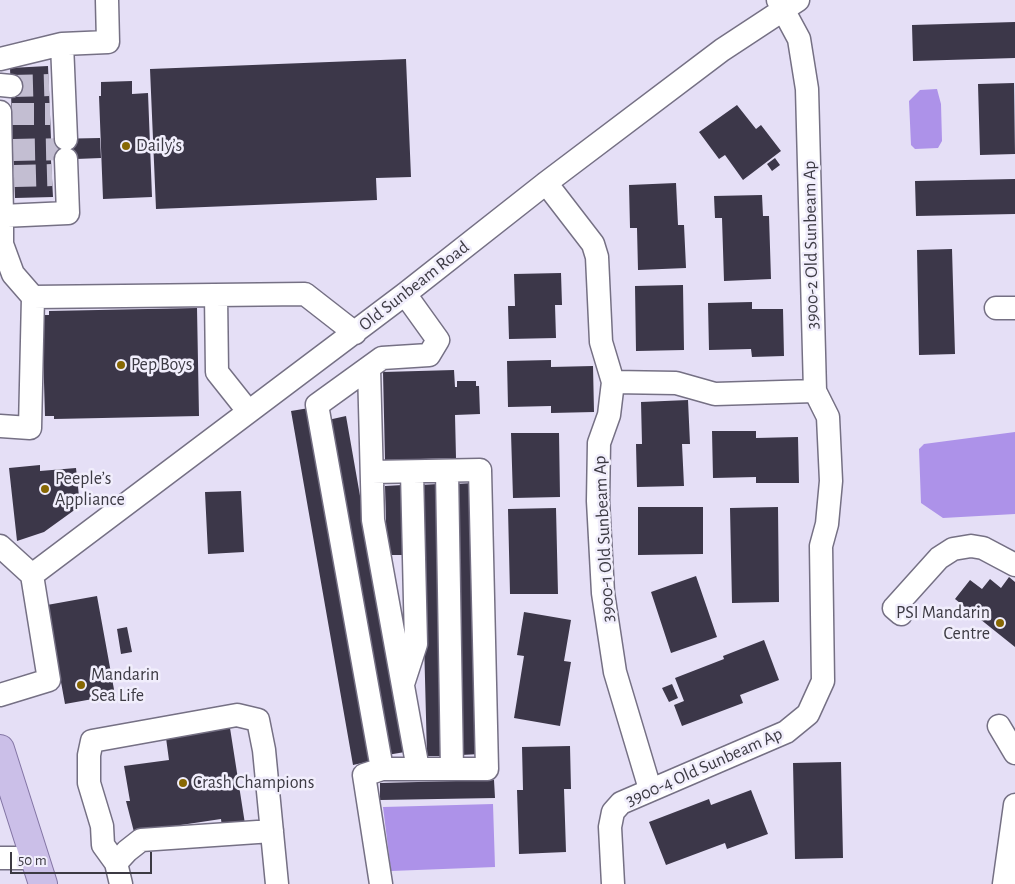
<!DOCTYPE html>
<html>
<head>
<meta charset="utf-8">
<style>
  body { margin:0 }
  #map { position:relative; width:1015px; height:884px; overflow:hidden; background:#e5dff6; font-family:"Alegreya Sans",sans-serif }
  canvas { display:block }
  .scale { position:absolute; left:10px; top:852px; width:142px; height:22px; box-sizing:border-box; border:2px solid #3c3a43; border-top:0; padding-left:6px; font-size:15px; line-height:18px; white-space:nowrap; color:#3c3a43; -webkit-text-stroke:4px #f1eefc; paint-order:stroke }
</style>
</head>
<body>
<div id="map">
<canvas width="1015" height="884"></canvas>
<div class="scale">50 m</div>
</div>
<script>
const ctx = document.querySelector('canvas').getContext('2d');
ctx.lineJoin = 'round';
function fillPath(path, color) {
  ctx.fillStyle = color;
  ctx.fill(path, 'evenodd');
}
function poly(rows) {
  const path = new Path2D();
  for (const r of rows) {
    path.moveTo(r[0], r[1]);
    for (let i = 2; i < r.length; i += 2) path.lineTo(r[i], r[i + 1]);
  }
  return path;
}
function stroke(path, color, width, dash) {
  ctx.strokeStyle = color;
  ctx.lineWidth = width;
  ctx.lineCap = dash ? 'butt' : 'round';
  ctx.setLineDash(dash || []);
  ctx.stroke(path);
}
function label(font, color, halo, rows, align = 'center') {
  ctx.font = font + ' "Alegreya Sans",sans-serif';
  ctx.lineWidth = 5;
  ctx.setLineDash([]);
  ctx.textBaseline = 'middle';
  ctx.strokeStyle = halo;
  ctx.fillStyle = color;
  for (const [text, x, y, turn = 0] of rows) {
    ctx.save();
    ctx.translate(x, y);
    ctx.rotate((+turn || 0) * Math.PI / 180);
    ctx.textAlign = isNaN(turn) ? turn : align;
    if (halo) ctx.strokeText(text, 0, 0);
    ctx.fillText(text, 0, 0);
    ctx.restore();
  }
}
fillPath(poly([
  [937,89,941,104,942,141,938,148,915,149,911,145,909,101,920,90],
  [1015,432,1015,514,943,518,921,503,919,449,924,444],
  [493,804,495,867,391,871,383,807]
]), '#ad92e9');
fillPath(poly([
  [1015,22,1015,58,913,61,912,25],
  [406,59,411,177,376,178,377,200,156,209,150,69],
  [48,66,51,139,100,138,101,158,51,160,53,197,15,198,10,68],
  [132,81,132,94,148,93,152,197,103,199,99,96,101,96,101,82],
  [1014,83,1015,154,980,155,978,84],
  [737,105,756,129,761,125,781,151,743,180,725,155,719,159,699,132],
  [775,158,780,165,772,171,767,164],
  [1015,179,1015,214,916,216,915,181],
  [676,183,678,225,684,225,686,268,638,270,637,228,630,228,629,185],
  [762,195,763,216,769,216,771,279,724,281,722,218,715,218,714,196],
  [952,249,955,354,919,355,917,250],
  [561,273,562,305,555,305,556,338,509,339,508,306,515,306,514,274],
  [683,285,684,350,636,351,635,286],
  [752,302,752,309,783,309,784,356,752,357,751,349,709,350,708,303],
  [197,308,199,416,54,419,54,416,45,416,42,315,49,315,49,311],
  [551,360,551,367,593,366,594,412,551,413,551,406,508,407,507,361],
  [454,370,455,387,457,387,457,381,476,381,476,386,479,386,480,414,455,415,456,458,385,460,383,372],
  [688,400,690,444,682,444,684,486,637,487,636,444,642,444,641,402],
  [309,408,371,761,353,765,291,411],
  [346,416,405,752,387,755,328,420],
  [712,431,756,431,756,438,798,437,799,483,756,483,756,477,713,478],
  [511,433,559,433,560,497,513,498],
  [40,465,40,471,76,468,80,506,44,532,17,541,9,468],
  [473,483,480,754,461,755,455,484],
  [438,484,445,756,427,756,420,485],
  [403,485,405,555,387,555,385,486],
  [241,491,244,552,208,554,205,492],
  [638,507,703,507,703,554,638,555],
  [778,507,779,602,732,603,730,508],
  [556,508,558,594,510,594,508,509],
  [696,576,717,637,671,653,651,592],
  [1009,577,1015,582,1015,647,955,599,970,580,982,589,990,579,1001,588],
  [97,596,115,695,65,704,47,605],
  [524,612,571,620,564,661,571,662,560,726,514,718,524,656,517,655],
  [127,627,132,652,121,654,117,629],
  [764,640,779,680,740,695,743,703,682,726,674,705,684,701,675,678,724,659,723,656],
  [672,684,678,698,669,702,662,688],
  [230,728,245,824,222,827,221,819,134,832,126,801,130,801,124,766,169,760,166,738],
  [570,746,571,789,564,789,566,852,519,854,517,790,523,790,522,747],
  [841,762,843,858,795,859,793,763],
  [494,780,495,798,380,800,380,783],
  [751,790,768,834,727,849,725,843,666,865,649,822,709,799,711,805]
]), '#3c3749');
stroke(poly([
  [11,86,49,85],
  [12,114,50,114],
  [13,150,66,149],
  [14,176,52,175]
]), '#c3bed2', 22, [22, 11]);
const minor = poly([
  [62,44,66,139],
  [0,59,62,44,108,42,107,0],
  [0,85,11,86],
  [0,112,2,216,0,216],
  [546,183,593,244,597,257,601,342,613,382,609,415,599,443,598,501,603,593,615,672,650,789],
  [216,295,217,372,248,411],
  [33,297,305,294,355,333],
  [996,308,1015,308],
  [369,368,373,520,418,769],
  [613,382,676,383,715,394,815,391],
  [0,426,30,428,33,297,13,274,2,244,2,216,68,213,66,159],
  [447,471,452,769],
  [372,472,480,470,487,769,382,769],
  [0,546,32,575,49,680,0,695],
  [32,575,405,294,546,183,722,50,798,0],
  [901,614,894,608,939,558,953,549,971,546,983,548,1015,565],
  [404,681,416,644,412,472],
  [999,726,1015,753],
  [0,858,34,858],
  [116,863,127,851,141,840,272,831],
  [121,884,116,863,103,845,102,826,89,783,89,755,92,741,237,715,258,720,264,750,277,884],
  [381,884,364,775,382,769,317,405,382,358,429,355,438,340,405,294],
  [613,884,610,827,613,812,621,803,786,732,808,714,823,681,821,546,827,524,831,481,828,417,815,391,807,89,799,39,778,0],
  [1004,884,1015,805]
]);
const major = poly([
  [0,749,43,884]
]);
stroke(minor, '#757084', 25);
stroke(major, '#8375a4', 30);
stroke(minor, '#fff', 22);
stroke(major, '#cbbfe8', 28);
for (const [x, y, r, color] of [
  [126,146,5,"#876803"],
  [121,365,5,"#876803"],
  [45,489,5,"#876803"],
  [1000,623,5,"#876803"],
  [81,685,5,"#876803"],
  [183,783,5,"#876803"]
]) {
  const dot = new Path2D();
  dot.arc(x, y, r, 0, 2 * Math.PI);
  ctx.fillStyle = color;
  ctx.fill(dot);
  stroke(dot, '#f1eefc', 2);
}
label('18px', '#3c3a43', '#f1eefc', [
  ["Daily’s",136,146],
  ["Pep Boys",131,365],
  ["Peeple’s",55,479],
  ["Appliance",55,500],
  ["PSI Mandarin",990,613,"right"],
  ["Centre",990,634,"right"],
  ["Mandarin",91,675],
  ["Sea Life",91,696],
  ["Crash Champions",193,783]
], 'left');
label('18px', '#3c3a43', '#f1eefc', [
  ["3900-2 Old Sunbeam Ap",811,245,-91],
  ["Old Sunbeam Road",414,286,-38],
  ["3900-1 Old Sunbeam Ap",604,539,-93],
  ["3900-4 Old Sunbeam Ap",704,767,-24]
]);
</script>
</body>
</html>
